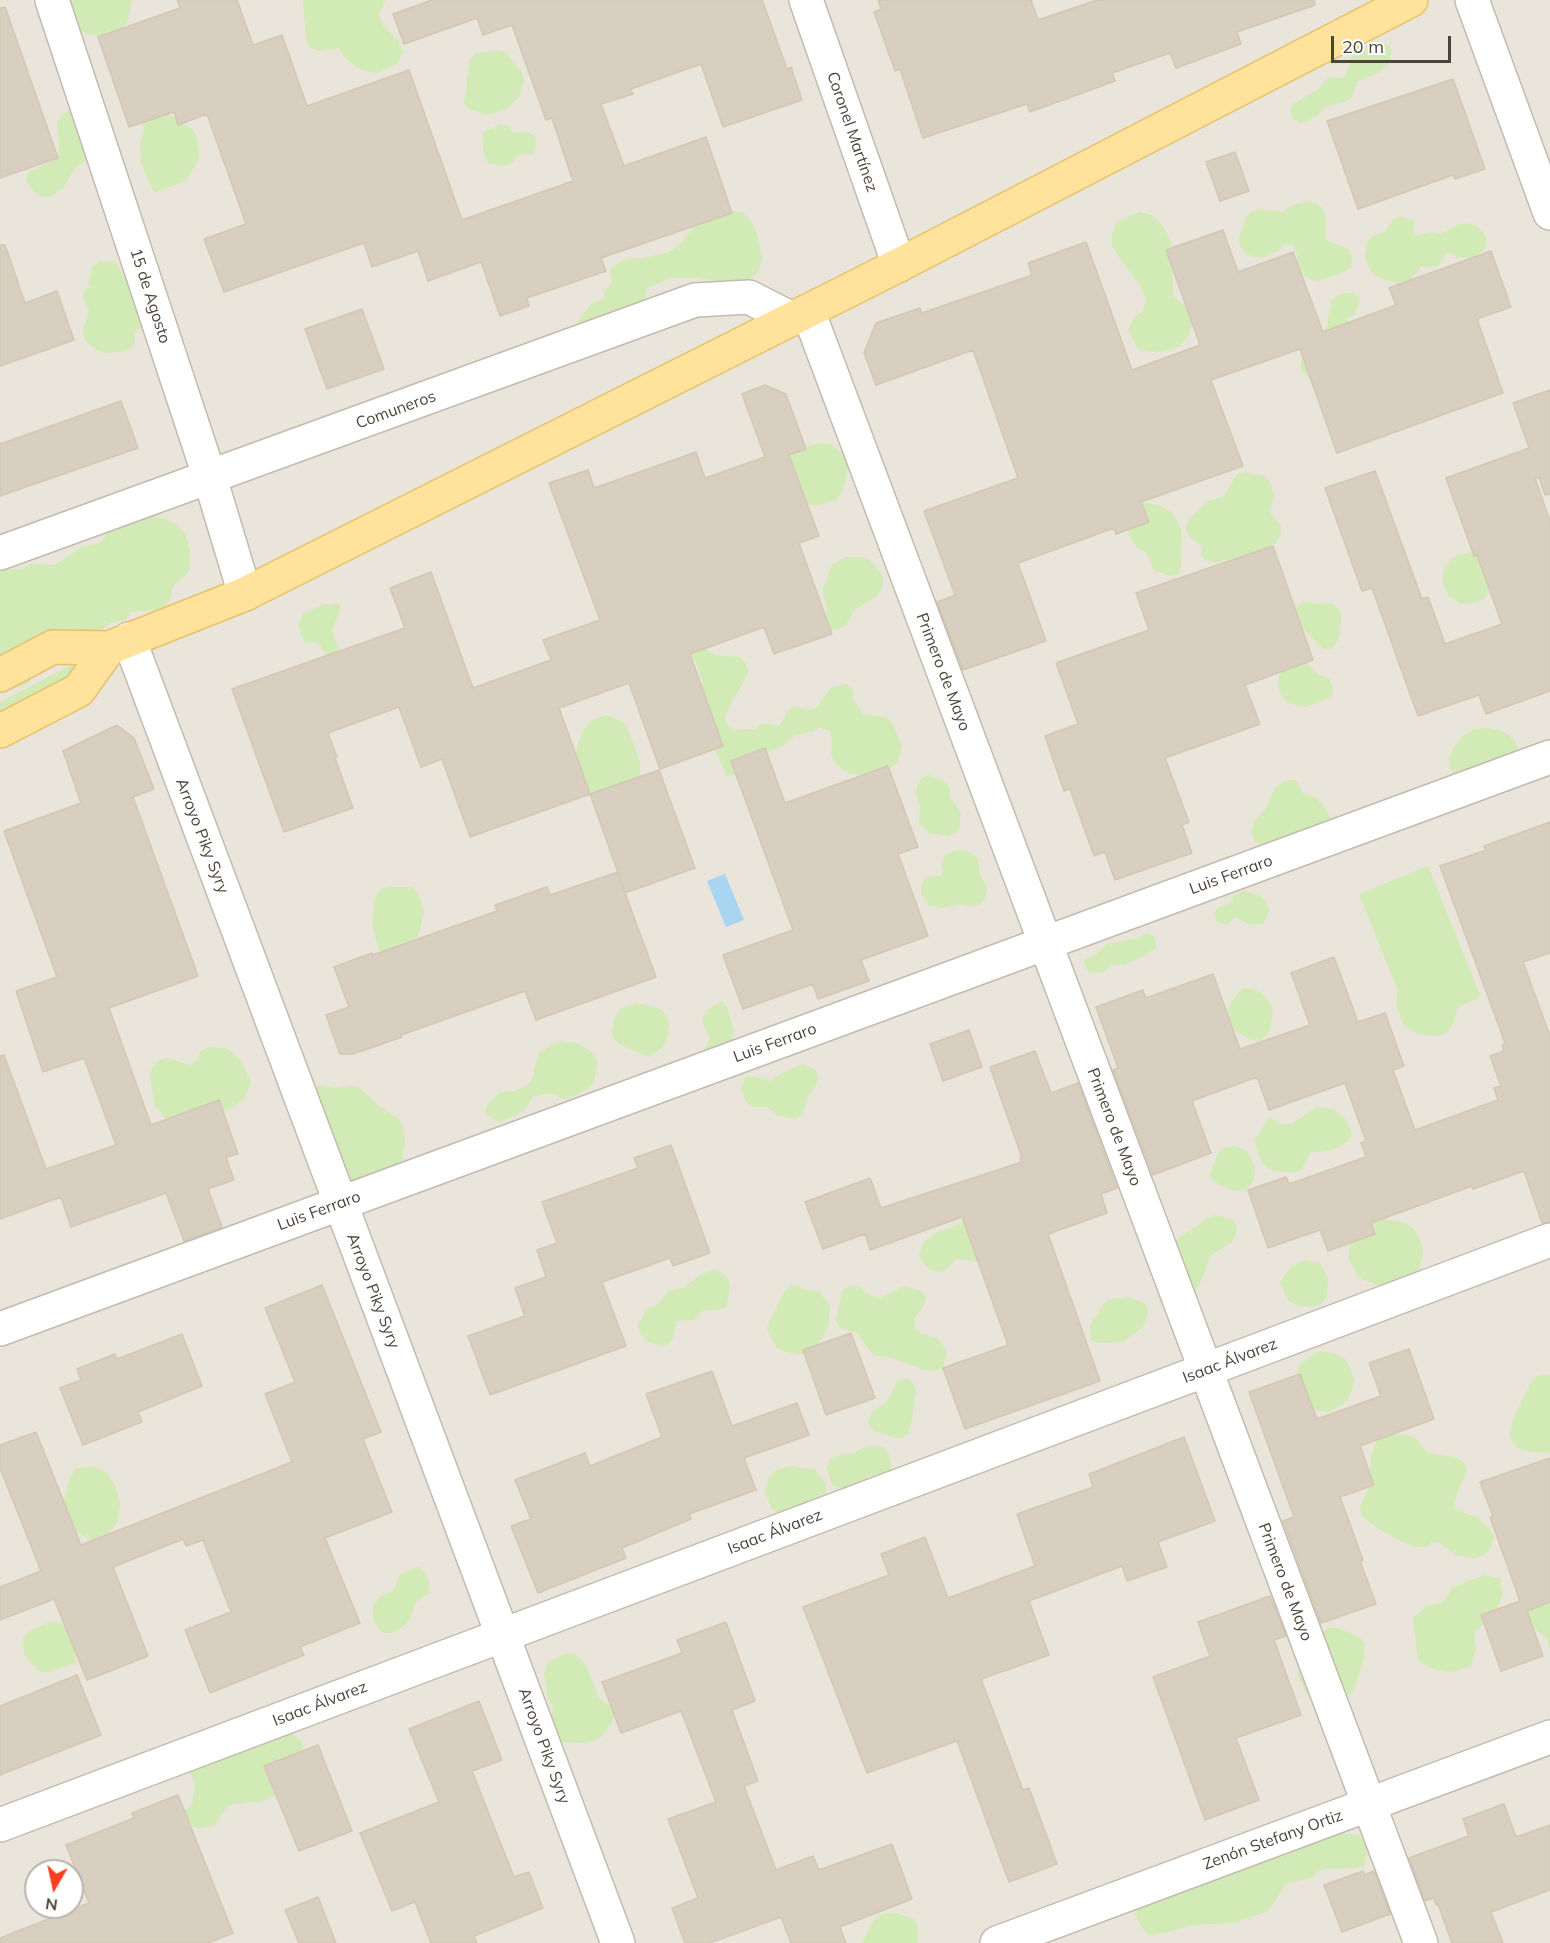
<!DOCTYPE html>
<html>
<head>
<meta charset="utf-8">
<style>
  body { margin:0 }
  #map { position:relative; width:1550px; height:1943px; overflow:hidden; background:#f6f3ec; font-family:Mulish,sans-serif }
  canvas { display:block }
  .north { position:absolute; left:24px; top:1859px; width:60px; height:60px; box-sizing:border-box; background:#fff; border:2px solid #b7b4b0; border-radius:50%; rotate:189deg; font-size:16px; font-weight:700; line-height:24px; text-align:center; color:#4b4439 }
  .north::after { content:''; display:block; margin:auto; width:21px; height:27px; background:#fc3f1d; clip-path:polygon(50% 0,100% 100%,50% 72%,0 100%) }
  .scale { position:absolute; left:1331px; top:36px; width:120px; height:27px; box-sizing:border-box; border:3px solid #4b4439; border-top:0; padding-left:8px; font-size:18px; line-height:21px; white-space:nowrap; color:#4b4439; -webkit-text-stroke:4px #fff; paint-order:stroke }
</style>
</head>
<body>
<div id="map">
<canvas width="1550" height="1943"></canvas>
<div class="north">N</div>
<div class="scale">20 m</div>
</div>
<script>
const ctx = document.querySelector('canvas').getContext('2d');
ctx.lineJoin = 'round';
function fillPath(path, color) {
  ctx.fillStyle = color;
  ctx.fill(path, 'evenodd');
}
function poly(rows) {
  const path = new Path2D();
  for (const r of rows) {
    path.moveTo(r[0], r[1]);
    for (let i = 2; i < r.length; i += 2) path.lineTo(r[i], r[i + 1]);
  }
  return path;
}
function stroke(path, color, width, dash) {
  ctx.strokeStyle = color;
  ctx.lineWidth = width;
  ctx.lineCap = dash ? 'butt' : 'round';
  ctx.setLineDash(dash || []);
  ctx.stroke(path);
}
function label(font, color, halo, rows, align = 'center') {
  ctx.font = font + ' Mulish,sans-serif';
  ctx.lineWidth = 5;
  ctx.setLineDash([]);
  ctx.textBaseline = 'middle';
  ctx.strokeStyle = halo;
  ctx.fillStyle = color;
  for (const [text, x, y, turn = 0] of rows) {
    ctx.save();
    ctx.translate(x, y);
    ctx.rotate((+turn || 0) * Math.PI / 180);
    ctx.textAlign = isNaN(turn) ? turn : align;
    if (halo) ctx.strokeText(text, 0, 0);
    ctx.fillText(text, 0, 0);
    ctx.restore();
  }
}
fillPath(poly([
  [0,0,1550,0,1550,1943,0,1943],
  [36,1871,72,1871,72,1907,36,1907]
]), '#eae5da');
fillPath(poly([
  [70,0,132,0,127,23,120,29,107,35,90,35,80,30,71,15,69,4],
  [303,0,386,0,379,14,382,24,398,40,403,51,398,63,378,73,370,72,361,70,352,64,344,57,339,48,319,51,309,47,306,39],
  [1381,42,1389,46,1392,51,1388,64,1378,73,1357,82,1352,98,1345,102,1327,106,1317,116,1305,122,1301,123,1293,119,1290,110,1294,103,1317,90,1329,77,1342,78,1346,75,1352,55,1358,48],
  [492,50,500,50,507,54,522,73,524,81,519,97,506,109,486,115,470,110,464,103,470,60,475,54],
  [157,102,168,114,191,128,196,135,199,152,199,160,185,181,154,193,141,163,140,146,144,129,138,114],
  [82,105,101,150,75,168,64,187,50,197,42,197,33,191,26,181,28,172,55,160,59,151,57,121,67,112],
  [501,124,508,126,513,133,529,132,536,138,534,154,527,153,518,155,513,162,505,166,488,163,484,155,482,138,485,131],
  [1307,201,1315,203,1322,208,1326,216,1326,240,1350,250,1352,259,1351,267,1344,272,1320,281,1311,280,1297,270,1297,253,1293,245,1284,245,1278,251,1262,258,1254,257,1246,254,1240,246,1239,237,1246,218,1251,212,1259,209,1284,212,1291,206],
  [730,210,743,213,752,223,757,234,762,258,759,271,750,279,738,284,698,278,671,278,647,288,645,301,589,329,577,323,592,303,604,299,604,292,612,282,610,269,620,262,631,258,644,258,669,252,679,245,695,226,719,213],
  [1140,212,1152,215,1160,223,1168,235,1173,248,1174,260,1172,273,1174,297,1183,304,1191,315,1192,327,1187,338,1178,347,1166,351,1152,352,1139,350,1128,330,1133,319,1143,311,1146,299,1141,287,1126,267,1112,246,1112,233,1117,222],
  [1399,216,1414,221,1414,233,1416,236,1432,232,1440,234,1459,224,1468,223,1477,226,1486,235,1486,248,1471,259,1458,257,1450,253,1446,254,1438,265,1430,268,1421,266,1410,281,1402,284,1380,278,1372,273,1368,265,1365,257,1367,243,1373,236,1385,232,1392,221],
  [115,261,123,276,130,280,143,328,135,330,135,342,130,349,122,352,106,353,98,351,87,342,83,335,84,326,89,311,82,296,86,289,91,287,88,284,92,267,99,262],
  [1345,293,1353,293,1360,298,1355,314,1347,318,1351,332,1313,380,1305,375,1301,368,1301,359,1304,352,1327,326,1331,301,1338,296],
  [821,443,830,444,843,454,848,470,844,486,841,493,836,500,819,505,784,506,785,461,798,449],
  [1245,472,1261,475,1268,479,1272,487,1274,496,1270,512,1281,526,1281,534,1276,543,1269,547,1253,554,1217,562,1208,561,1201,556,1202,547,1188,535,1186,527,1189,519,1208,501,1224,496,1237,474],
  [1142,502,1159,505,1173,513,1181,530,1182,540,1181,566,1179,574,1170,576,1154,570,1146,552,1138,548,1132,541,1128,533,1130,515,1135,507],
  [150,516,167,519,181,528,186,535,190,552,190,569,185,576,173,586,169,602,163,607,155,610,130,612,126,620,110,623,104,628,99,644,41,662,29,683,21,687,0,687,0,570,22,569,30,564,55,565,83,546,100,543,105,537,108,529,140,517],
  [1472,552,1476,553,1492,586,1486,597,1478,602,1469,604,1460,603,1449,596,1442,582,1444,568,1452,558,1459,554],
  [846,557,863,557,871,561,882,574,883,583,881,590,876,597,854,610,846,625,839,629,831,630,824,625,827,614,823,590,831,566,838,561],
  [1304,602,1323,604,1332,603,1342,613,1339,639,1331,650,1322,648,1302,628,1294,624,1297,607],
  [336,603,340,606,339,614,332,630,339,649,338,658,327,656,320,645,313,642,305,642,300,632,299,624,303,613,323,605],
  [701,647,716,655,740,657,746,663,748,671,745,680,732,701,725,717,727,724,733,730,756,729,763,723,779,726,787,712,793,706,808,710,816,708,831,688,847,684,853,690,853,699,862,713,887,718,893,724,902,746,898,762,891,768,866,775,849,774,836,764,831,756,832,740,830,731,819,727,812,732,795,735,783,746,775,750,759,752,745,773,727,776,713,745,703,698,702,681,697,665,693,657,685,654],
  [81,660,85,667,0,711,0,702],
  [1305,662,1318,674,1330,679,1333,691,1330,698,1305,707,1288,703,1280,693,1278,684,1280,671],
  [606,715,621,721,627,727,640,762,640,778,597,801,586,794,575,760,578,743,585,728,591,721],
  [1488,728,1498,729,1509,735,1515,741,1520,754,1456,777,1449,765,1450,755,1454,747,1462,737,1474,729],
  [929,775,943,780,949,786,951,799,961,812,959,829,956,833,947,836,930,833,919,824,920,808,916,795,917,786,922,778],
  [1286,780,1294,780,1298,783,1303,793,1316,798,1325,807,1331,819,1330,827,1263,846,1255,842,1251,833,1254,821,1266,808,1275,788],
  [959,850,968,851,978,859,979,872,987,888,985,900,978,905,974,906,960,904,943,908,930,905,921,894,921,885,926,877,941,876,943,872,942,862,946,854],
  [1428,866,1481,997,1458,1007,1454,1022,1449,1030,1442,1035,1433,1036,1415,1033,1408,1029,1402,1022,1396,1004,1398,991,1359,894],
  [387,887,412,887,418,893,424,910,419,934,408,947,379,964,378,947,372,924,375,899,378,891],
  [1244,891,1260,896,1266,901,1269,910,1264,922,1261,925,1251,925,1235,917,1230,923,1225,925,1217,922,1214,913,1218,908,1230,903,1235,895],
  [1146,933,1154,936,1156,948,1140,958,1124,965,1111,964,1102,973,1089,972,1086,969,1084,960,1095,955,1107,944,1138,938],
  [1245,988,1253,989,1261,993,1270,1003,1273,1010,1270,1031,1260,1041,1251,1040,1235,1031,1228,1014,1229,1005,1241,990],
  [722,1001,727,1007,734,1032,730,1048,692,1060,705,1048,709,1040,708,1033,704,1026,702,1018,708,1010],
  [637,1003,660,1009,666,1015,669,1023,667,1039,663,1047,649,1057,620,1045,614,1039,612,1030,616,1015,622,1008],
  [561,1041,577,1043,591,1051,596,1057,597,1066,594,1082,588,1089,566,1100,550,1093,533,1097,524,1111,500,1122,493,1119,485,1113,487,1105,499,1093,507,1091,515,1091,530,1083,534,1077,534,1068,539,1053,553,1044],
  [208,1047,226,1048,240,1059,251,1082,245,1098,231,1108,215,1114,208,1114,192,1109,171,1121,164,1117,154,1104,150,1074,153,1066,159,1060,167,1058,191,1065,197,1060,201,1051],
  [802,1064,815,1069,818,1077,816,1086,809,1093,803,1113,796,1119,778,1116,768,1107,753,1107,746,1102,741,1089,745,1077,749,1076,761,1078,770,1081,777,1076],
  [320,1085,335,1088,353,1086,360,1088,378,1105,399,1119,403,1126,405,1142,401,1166,364,1186,313,1174,304,1154,312,1089],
  [1318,1106,1335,1110,1347,1121,1352,1134,1348,1142,1332,1150,1310,1153,1302,1169,1294,1173,1271,1170,1263,1164,1259,1156,1254,1139,1259,1135,1267,1120,1271,1118,1283,1124,1292,1124],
  [1234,1146,1242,1148,1249,1154,1255,1167,1254,1180,1245,1191,1231,1190,1218,1184,1211,1178,1210,1174,1218,1153,1225,1148],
  [1215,1215,1232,1219,1237,1226,1236,1235,1232,1242,1210,1256,1205,1273,1197,1289,1188,1291,1174,1244,1180,1237,1202,1223,1207,1218],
  [1380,1218,1407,1224,1414,1229,1422,1244,1423,1252,1420,1268,1415,1276,1383,1287,1366,1281,1358,1276,1349,1260,1349,1251,1357,1229],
  [962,1222,971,1223,979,1262,957,1259,943,1272,934,1271,926,1267,919,1256,923,1243,938,1231,950,1228],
  [1305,1260,1320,1263,1328,1279,1327,1296,1322,1303,1314,1307,1296,1305,1288,1300,1280,1283,1290,1268],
  [712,1270,720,1271,727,1278,730,1285,727,1306,723,1309,703,1311,694,1320,677,1321,672,1340,665,1346,649,1343,641,1335,637,1323,642,1319,645,1311,659,1303,670,1290,684,1288,700,1275],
  [791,1285,819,1292,830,1305,829,1322,823,1338,811,1351,803,1354,786,1352,777,1348,766,1328,785,1290],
  [849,1286,858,1286,871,1296,880,1298,904,1286,921,1291,926,1298,924,1305,914,1319,915,1328,921,1334,937,1338,947,1351,943,1368,934,1371,925,1370,892,1358,873,1355,857,1333,841,1328,836,1321,842,1292],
  [1128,1297,1145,1303,1148,1311,1143,1327,1123,1342,1098,1343,1090,1339,1090,1325,1104,1304,1110,1299],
  [1321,1351,1334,1353,1345,1359,1350,1367,1354,1380,1351,1393,1346,1401,1339,1407,1327,1412,1318,1411,1310,1406,1295,1378,1299,1366,1313,1354],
  [1543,1375,1550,1376,1550,1452,1539,1453,1522,1450,1514,1445,1510,1436,1513,1418,1530,1384,1535,1377],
  [908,1378,914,1384,916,1392,911,1425,908,1434,900,1439,873,1431,868,1423,872,1411,886,1403,898,1380],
  [1392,1433,1410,1436,1417,1440,1428,1453,1457,1458,1464,1462,1467,1470,1454,1501,1454,1509,1477,1517,1490,1529,1494,1537,1492,1544,1488,1552,1480,1557,1473,1559,1455,1555,1441,1544,1432,1542,1426,1547,1416,1547,1400,1541,1376,1527,1361,1516,1360,1507,1371,1483,1370,1465,1373,1448,1377,1441,1383,1435],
  [874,1446,883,1447,889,1455,892,1472,878,1478,868,1475,867,1480,853,1490,836,1487,832,1484,827,1468,829,1460,842,1454,855,1453,862,1448],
  [92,1466,108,1473,116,1488,120,1505,118,1521,107,1535,93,1541,74,1531,63,1504,69,1480,75,1469],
  [791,1466,815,1470,826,1483,826,1492,823,1500,779,1514,772,1509,765,1493,769,1478,775,1471],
  [415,1567,420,1567,428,1577,430,1593,416,1602,409,1621,402,1627,391,1633,383,1633,374,1622,373,1606,381,1596,393,1591,400,1575],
  [1484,1575,1500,1578,1503,1594,1497,1610,1474,1633,1476,1649,1471,1666,1453,1672,1436,1670,1418,1661,1413,1618,1426,1606,1443,1602,1453,1587],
  [1550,1595,1550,1649,1547,1638,1533,1628,1526,1607],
  [49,1622,57,1622,65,1625,75,1648,76,1666,72,1664,49,1672,41,1672,37,1670,24,1654,23,1637,33,1629],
  [1328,1628,1336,1628,1351,1633,1359,1637,1364,1643,1364,1660,1353,1692,1337,1702,1311,1697,1305,1691,1298,1675,1303,1651],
  [567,1653,576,1655,587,1666,598,1697,611,1707,615,1715,612,1723,602,1736,594,1741,586,1743,563,1742,550,1731,553,1706,548,1699,544,1674,546,1666,552,1660],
  [280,1725,301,1740,303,1749,302,1757,285,1793,262,1801,229,1805,214,1825,198,1829,190,1825,185,1810,192,1805,195,1784,189,1769],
  [1324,1832,1358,1835,1364,1841,1367,1849,1365,1866,1348,1869,1324,1869,1317,1872,1312,1878,1287,1883,1268,1911,1237,1922,1189,1926,1156,1935,1148,1935,1142,1928,1135,1914,1145,1890,1273,1856,1282,1857],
  [888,1913,897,1913,914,1919,918,1927,918,1943,862,1943,873,1921,880,1915]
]), '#d2eab5');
fillPath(poly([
  [725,874,744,920,726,927,707,881]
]), '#a9d4f2');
const building = poly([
  [177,0,237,0,253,45,282,35,307,106,409,70,462,220,573,181,552,118,546,120,512,25,483,35,477,18,404,44,393,14,432,0,762,0,787,69,791,67,802,100,723,127,701,64,631,89,633,94,601,104,624,166,706,137,732,213,601,258,606,271,527,298,529,306,500,316,481,262,428,281,418,251,372,267,364,243,224,292,204,239,246,224,207,114,178,125,174,112,129,127,98,37,180,8,177,0],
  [878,0,1031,0,1038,20,1097,0,1314,0,1315,5,1237,32,1241,44,1176,68,1170,53,1112,73,1115,81,1030,112,1027,104,923,138,900,69,895,71,874,12,881,9,878,0],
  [5,7,58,158,0,178,0,8,5,7],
  [1453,79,1485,169,1455,179,1453,175,1358,209,1327,121,1453,79],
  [1235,152,1249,191,1220,201,1206,162,1235,152],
  [1223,230,1238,272,1293,252,1323,332,1396,305,1389,288,1491,251,1511,307,1477,319,1503,393,1337,453,1300,349,1211,380,1243,466,1141,502,1149,522,1116,534,1114,528,1018,563,1046,641,963,670,937,602,955,595,924,511,1018,478,973,350,876,385,864,353,876,323,920,308,922,313,1032,275,1028,263,1086,242,1132,370,1200,345,1166,250,1223,230],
  [0,245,5,245,25,303,57,291,74,340,0,366,0,245],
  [362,309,384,369,327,389,305,329,362,309],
  [765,385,786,394,806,449,789,455,819,536,799,543,832,634,774,654,764,627,690,654,723,746,660,769,629,683,559,708,590,794,470,837,442,759,421,767,399,707,328,733,337,757,335,758,353,808,284,832,232,689,405,628,390,588,431,572,473,688,551,660,543,640,600,620,549,483,588,470,594,488,696,452,705,478,765,457,742,394,765,385],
  [1550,390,1550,494,1545,495,1539,477,1535,478,1550,521,1550,691,1486,714,1479,695,1418,716,1372,588,1362,591,1325,488,1375,471,1422,599,1428,597,1445,644,1502,624,1477,555,1474,556,1446,478,1529,448,1513,403,1550,390],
  [121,401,138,448,0,496,0,444,121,401],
  [1273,546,1313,660,1245,685,1260,724,1165,758,1189,822,1182,825,1192,853,1115,880,1105,852,1094,856,1070,789,1064,791,1045,736,1078,724,1056,663,1149,630,1136,593,1273,546],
  [117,725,134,738,154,789,133,797,198,976,109,1008,151,1125,219,1100,238,1154,226,1157,234,1180,208,1189,222,1227,184,1241,166,1193,71,1227,61,1197,0,1219,0,1056,4,1055,46,1169,116,1145,84,1058,43,1072,16,991,57,977,4,831,81,803,63,751,117,725],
  [765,748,785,803,888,766,918,847,898,854,928,936,861,960,869,981,818,999,813,984,743,1009,723,955,793,930,731,761,765,748],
  [659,770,695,868,625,893,656,977,536,1020,525,991,401,1035,402,1037,353,1054,340,1054,326,1015,349,1007,334,967,372,953,373,955,497,911,495,905,547,887,550,895,618,872,625,892,590,794,659,770],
  [1550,822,1550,953,1523,962,1550,1036,1550,1222,1542,1223,1524,1171,1473,1189,1472,1186,1371,1223,1375,1234,1328,1251,1320,1230,1268,1248,1248,1190,1286,1177,1289,1184,1366,1157,1361,1143,1366,1141,1345,1083,1269,1110,1257,1077,1192,1101,1211,1153,1153,1175,1113,1070,1118,1068,1096,1007,1143,990,1146,998,1213,974,1240,1049,1310,1025,1291,973,1334,957,1358,1022,1385,1013,1404,1066,1393,1070,1415,1130,1498,1100,1494,1088,1501,1086,1490,1056,1504,1051,1502,1045,1505,1043,1440,866,1486,850,1484,846,1550,822],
  [969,1030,982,1067,943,1081,930,1044,969,1030],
  [1035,1051,1051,1093,1078,1083,1117,1188,1101,1194,1107,1213,1048,1234,1100,1381,965,1429,943,1368,1008,1345,962,1217,870,1250,865,1234,823,1249,805,1202,870,1178,881,1208,1022,1162,1020,1158,1022,1158,990,1067,1035,1051],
  [671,1145,710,1253,673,1266,670,1258,602,1282,626,1346,490,1395,468,1336,525,1316,515,1288,546,1277,537,1250,557,1243,542,1202,638,1168,634,1158,671,1145],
  [322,1285,381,1432,363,1439,392,1512,325,1538,360,1623,300,1647,304,1655,210,1693,185,1630,231,1612,203,1540,186,1546,183,1539,113,1567,148,1656,87,1680,54,1599,0,1620,0,1587,41,1571,0,1468,0,1445,36,1432,81,1545,292,1462,265,1394,295,1382,265,1308,322,1285],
  [851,1333,875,1398,826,1415,803,1350,851,1333],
  [182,1334,202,1386,138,1412,142,1422,83,1445,60,1388,81,1380,77,1369,115,1354,117,1359,182,1334],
  [1409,1349,1434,1419,1360,1446,1374,1485,1340,1497,1363,1560,1360,1561,1376,1604,1321,1623,1283,1521,1294,1517,1249,1392,1300,1374,1317,1419,1381,1396,1369,1363,1409,1349],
  [712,1371,732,1426,797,1403,809,1435,744,1458,756,1490,689,1514,691,1519,622,1548,626,1558,538,1593,511,1526,531,1519,515,1480,585,1453,590,1466,662,1437,646,1394,712,1371],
  [1184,1437,1215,1521,1158,1542,1167,1567,1127,1581,1122,1566,1029,1601,1049,1655,981,1679,1023,1790,1029,1788,1057,1864,1009,1882,957,1741,867,1773,803,1607,889,1575,881,1554,925,1537,948,1598,1035,1566,1017,1514,1093,1487,1089,1474,1184,1437],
  [1550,1458,1550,1602,1527,1611,1543,1656,1501,1671,1481,1615,1520,1601,1490,1517,1493,1516,1480,1482,1550,1458],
  [1270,1596,1286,1636,1274,1640,1301,1715,1236,1738,1259,1800,1205,1820,1153,1677,1210,1656,1198,1622,1270,1596],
  [726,1622,755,1701,732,1710,758,1781,744,1786,776,1870,813,1856,819,1870,892,1844,912,1899,840,1927,846,1943,791,1943,781,1917,710,1943,685,1943,672,1908,698,1898,668,1819,716,1802,681,1711,621,1733,602,1682,682,1653,677,1640,726,1622],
  [77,1675,101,1735,0,1775,0,1706,77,1675],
  [479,1701,502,1760,472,1771,514,1877,529,1872,543,1908,474,1936,477,1943,431,1943,415,1902,392,1911,360,1833,439,1802,409,1729,479,1701],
  [318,1745,352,1831,299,1851,264,1766,318,1745],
  [178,1795,233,1933,208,1943,0,1943,0,1938,89,1903,66,1845,134,1818,132,1813,178,1795],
  [1504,1804,1516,1837,1550,1825,1550,1890,1491,1912,1503,1943,1452,1943,1438,1904,1436,1905,1434,1898,1425,1901,1409,1858,1469,1836,1463,1819,1504,1804],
  [1363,1871,1364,1875,1374,1871,1390,1914,1342,1932,1324,1885,1363,1871],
  [318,1897,336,1943,299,1943,285,1910,318,1897]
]);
fillPath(building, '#d8cfc1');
stroke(building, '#d3c7b4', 1.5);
const minor = poly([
  [52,0,210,478,245,594],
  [806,0,899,265],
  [1472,0,1550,213],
  [808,311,1421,1943],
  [0,553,695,300,749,297,792,319],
  [129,639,618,1943],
  [0,1329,1550,757],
  [0,1825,1550,1240],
  [997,1943,1550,1737]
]);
const major = poly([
  [0,675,53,647,109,648,245,594,899,265,1411,0],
  [0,731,79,690,109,648]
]);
stroke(minor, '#c2bbae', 36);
stroke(major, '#e6c16a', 36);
stroke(minor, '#fff', 33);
stroke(major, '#ffe39c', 33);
label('16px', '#4b4439', '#fff', [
  ["Coronel Martínez",852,132,71],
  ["15 de Agosto",150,296,72],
  ["Comuneros",396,410,-20],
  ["Primero de Mayo",943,672,69],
  ["Arroyo Piky Syry",202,836,69],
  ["Luis Ferraro",1231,875,-20],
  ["Luis Ferraro",775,1043,-20],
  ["Primero de Mayo",1114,1127,69],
  ["Luis Ferraro",319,1211,-20],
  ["Arroyo Piky Syry",373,1291,69],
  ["Isaac Álvarez",1230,1361,-21],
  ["Isaac Álvarez",775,1532,-21],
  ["Primero de Mayo",1285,1582,69],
  ["Isaac Álvarez",320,1704,-21],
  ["Arroyo Piky Syry",544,1746,70],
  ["Zenón Stefany Ortiz",1273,1840,-20]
]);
</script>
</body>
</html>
